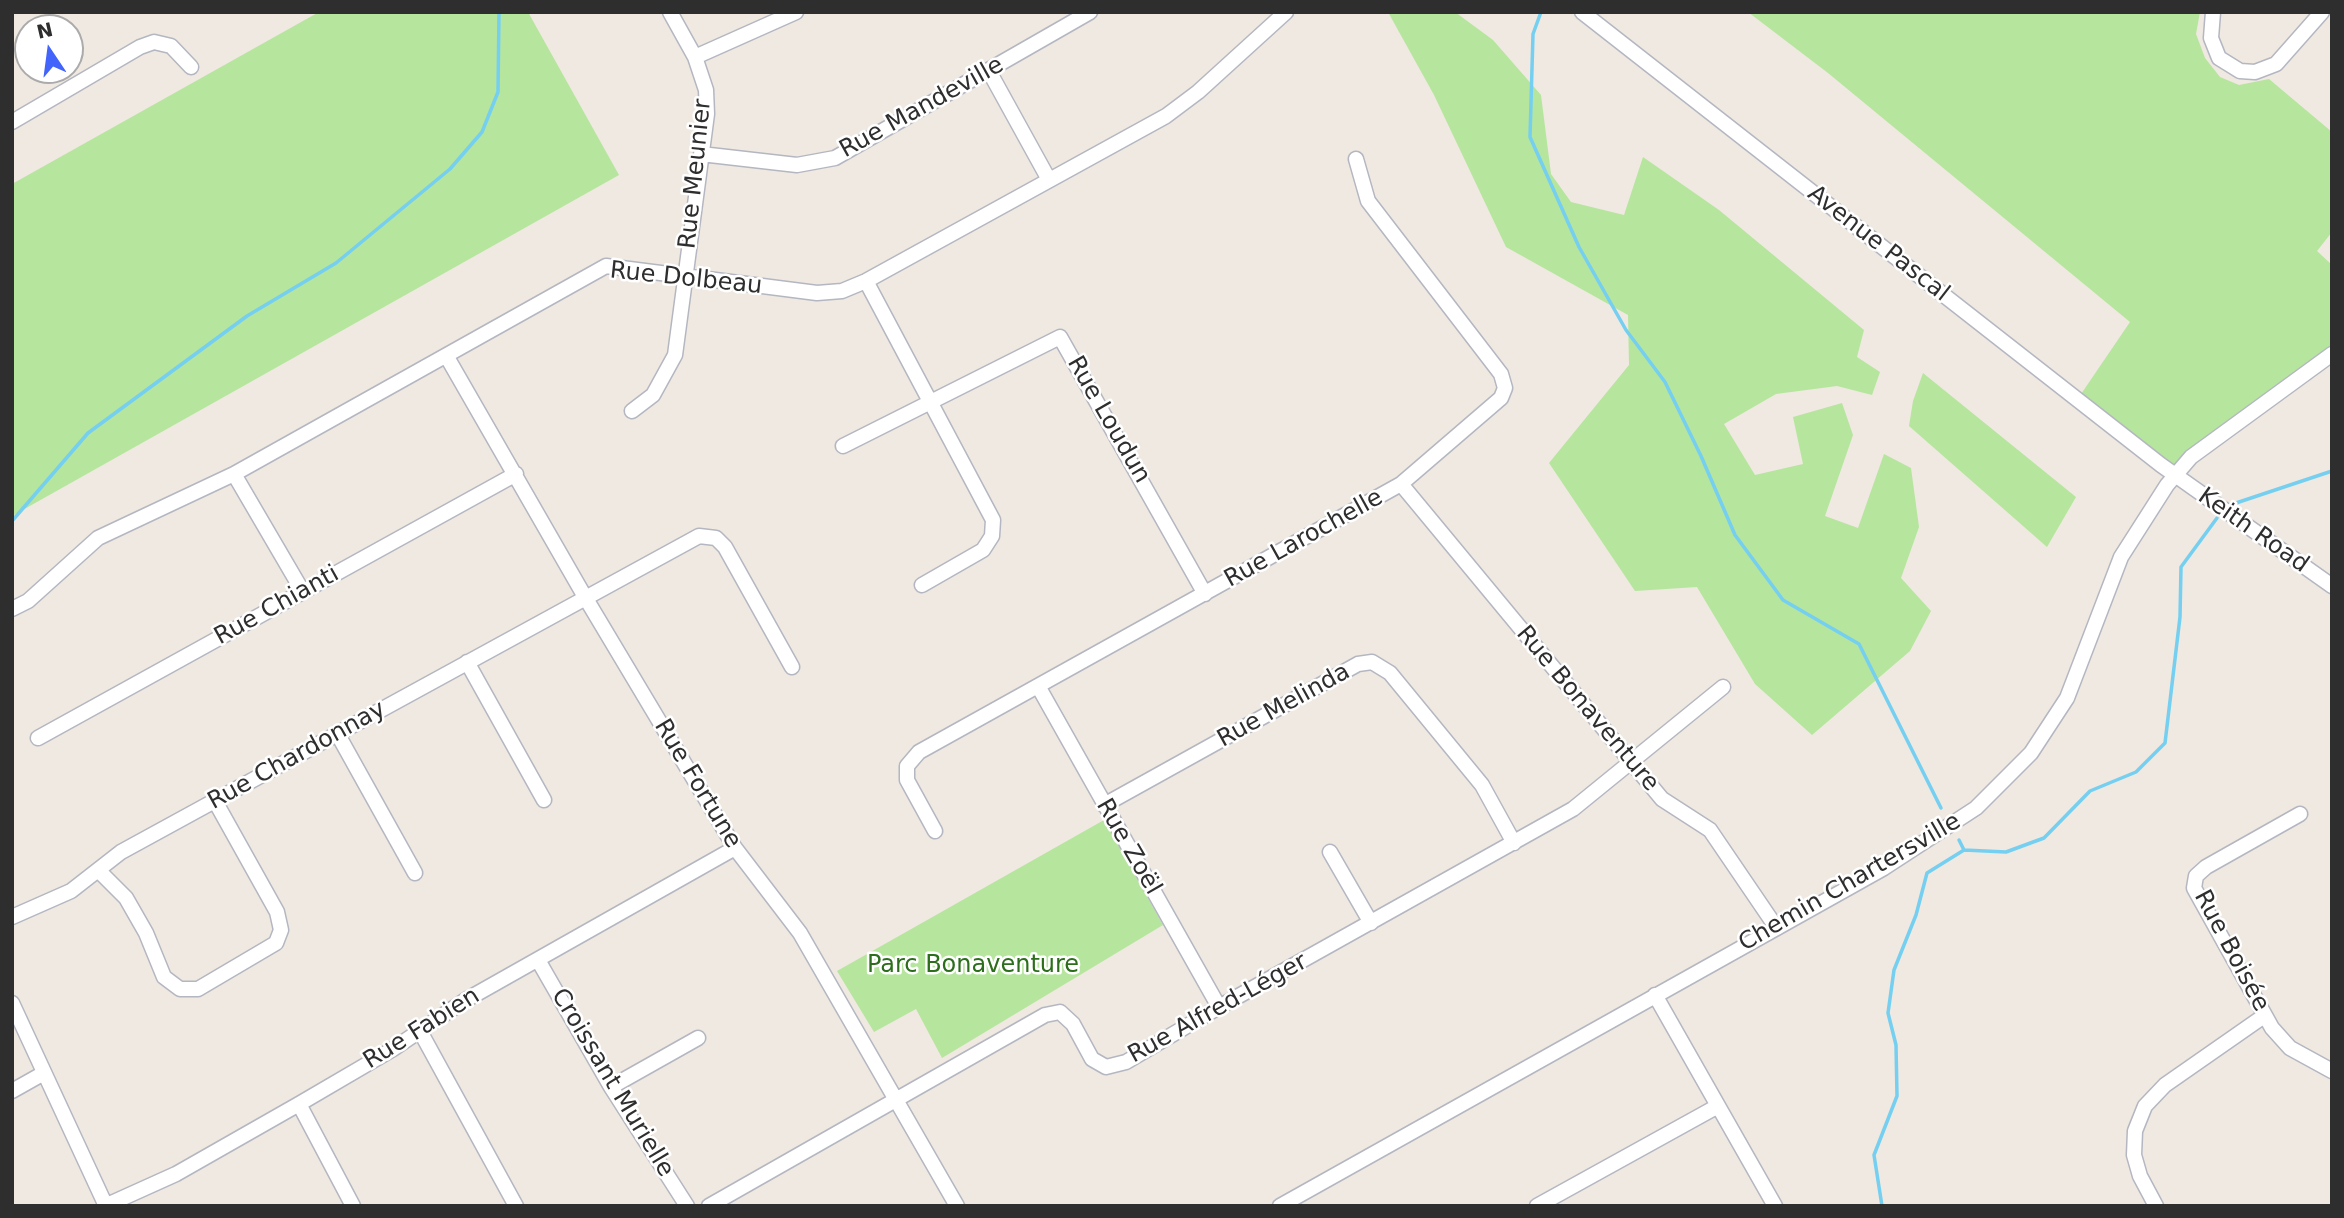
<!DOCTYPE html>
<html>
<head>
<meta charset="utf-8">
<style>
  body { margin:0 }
  #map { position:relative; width:2344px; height:1218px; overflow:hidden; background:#efe9e1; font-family:"DejaVu Sans",sans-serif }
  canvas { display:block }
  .frame { position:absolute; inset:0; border:14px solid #2e2e2e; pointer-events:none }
  .north { position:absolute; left:14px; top:14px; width:70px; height:70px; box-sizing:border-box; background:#fff; border:2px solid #ababab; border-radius:50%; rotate:347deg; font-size:19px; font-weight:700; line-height:28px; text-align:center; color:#2e2e2e }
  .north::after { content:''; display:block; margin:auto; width:24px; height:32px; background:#4264fb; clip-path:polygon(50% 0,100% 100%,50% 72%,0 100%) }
</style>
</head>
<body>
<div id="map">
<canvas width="2344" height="1218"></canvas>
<div class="frame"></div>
<div class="north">N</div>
</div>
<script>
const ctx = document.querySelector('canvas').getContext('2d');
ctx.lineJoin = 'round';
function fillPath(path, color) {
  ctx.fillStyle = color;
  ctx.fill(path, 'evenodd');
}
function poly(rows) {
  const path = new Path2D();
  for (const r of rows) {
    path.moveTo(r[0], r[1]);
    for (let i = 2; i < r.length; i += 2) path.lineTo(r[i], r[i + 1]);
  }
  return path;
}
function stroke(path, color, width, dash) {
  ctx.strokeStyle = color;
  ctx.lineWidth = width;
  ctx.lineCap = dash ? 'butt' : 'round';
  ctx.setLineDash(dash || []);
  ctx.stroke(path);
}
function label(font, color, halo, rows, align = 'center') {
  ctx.font = font + ' "DejaVu Sans",sans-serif';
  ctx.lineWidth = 5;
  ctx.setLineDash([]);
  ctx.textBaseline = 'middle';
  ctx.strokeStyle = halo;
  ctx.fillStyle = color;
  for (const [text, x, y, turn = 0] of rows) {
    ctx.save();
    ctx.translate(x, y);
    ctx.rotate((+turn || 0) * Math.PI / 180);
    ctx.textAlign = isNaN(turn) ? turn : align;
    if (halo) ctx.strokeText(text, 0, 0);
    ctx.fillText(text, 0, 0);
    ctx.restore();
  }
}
fillPath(poly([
  [319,12,528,12,619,175,12,516,12,184],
  [1388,12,1455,12,1493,40,1541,95,1551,174,1571,202,1624,215,1643,157,1719,210,1864,330,1857,357,1880,372,1872,395,1837,386,1776,394,1724,424,1755,475,1803,464,1793,417,1842,403,1853,435,1825,516,1858,528,1884,454,1911,468,1919,527,1901,578,1931,611,1910,651,1812,735,1755,684,1697,587,1635,591,1549,463,1629,365,1628,315,1506,247,1434,95],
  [1748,12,2200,12,2196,34,2205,58,2220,77,2239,85,2269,79,2332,132,2332,232,2317,251,2332,265,2332,354,2175,475,2077,400,2130,322,1828,73],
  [1923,373,2076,497,2047,547,1909,426,1913,401],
  [1104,820,1163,925,942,1058,916,1009,874,1032,837,971]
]), '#b6e59e');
stroke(poly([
  [1541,12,1533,34,1530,137,1579,247,1626,330,1665,382,1701,456,1735,535,1783,600,1859,644,1941,808],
  [2236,503,2332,471],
  [12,521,88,433,247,316,336,263,450,169,482,132,498,92,499,12],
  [1959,840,1964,850],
  [1882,1206,1874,1155,1897,1096,1896,1045,1888,1013,1894,970,1916,915,1927,873,1964,850,2006,852,2044,838,2090,791,2136,772,2165,743,2180,617,2181,567,2217,518]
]), '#75cff0', 3.5);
const minor = poly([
  [1582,12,2161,465,2332,586],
  [2213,12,2211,38,2219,58,2240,71,2255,72,2276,64,2322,12],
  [695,57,796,12],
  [989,71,1048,178],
  [12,122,140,47,154,42,171,46,191,67],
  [701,154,797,165,835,158,1090,12],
  [866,281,993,520,992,536,983,550,922,585],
  [447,357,585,597,735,848,800,933,957,1206],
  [632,411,653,395,675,355,707,114,706,90,695,57,670,12],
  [843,446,1060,337,1205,594],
  [234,474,303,592],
  [1401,484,1662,799,1710,830,1776,927],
  [12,609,28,601,98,538,234,474,606,266,817,293,842,291,866,281,1166,116,1198,92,1286,12],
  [467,662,544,800],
  [1038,686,1219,1007],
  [337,733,415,873],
  [38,738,516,474],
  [1104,805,1358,664,1372,662,1390,673,1482,785,1514,843],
  [2300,814,2206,867,2196,876,2194,888,2272,1028,2290,1048,2332,1071],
  [935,831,907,780,907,766,919,752,1401,484,1501,398,1505,388,1501,374,1368,201,1356,159],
  [1330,852,1371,923],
  [98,870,126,898,146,933,164,977,180,989,198,989,276,943,281,930,277,912,215,801],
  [12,917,71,891,121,852,699,536,716,538,725,547,792,667],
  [538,960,611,1087,687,1206],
  [1655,995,1775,1206],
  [12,1003,106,1206],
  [420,1031,516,1206],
  [611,1087,698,1038],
  [12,1091,44,1073],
  [299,1104,353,1206],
  [105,1206,176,1174,299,1104,393,1049,464,1001,735,848],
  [709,1206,1045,1015,1060,1012,1073,1024,1092,1059,1106,1067,1126,1062,1219,1007,1573,809,1723,687],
  [1280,1206,1884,868,1976,808,2031,753,2067,698,2121,557,2167,485,2191,457,2332,354],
  [1537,1206,1718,1106],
  [2156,1206,2140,1176,2134,1155,2135,1131,2145,1106,2165,1085,2264,1016]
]);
stroke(minor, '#b4b7c1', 17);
stroke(minor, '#fff', 14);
label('24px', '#2e2e2e', '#fff', [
  ["Rue Mandeville",922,108,-29],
  ["Rue Meunier",696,174,-84],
  ["Avenue Pascal",1878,244,38],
  ["Rue Dolbeau",686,279,6],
  ["Rue Loudun",1108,420,60],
  ["Keith Road",2253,531,35],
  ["Rue Larochelle",1304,539,-29],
  ["Rue Chianti",277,606,-29],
  ["Rue Melinda",1284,706,-29],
  ["Rue Bonaventure",1587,709,50],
  ["Rue Chardonnay",297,756,-29],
  ["Rue Fortune",697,784,59],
  ["Rue Zoël",1128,847,60],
  ["Chemin Chartersville",1850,883,-30],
  ["Rue Boisée",2231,951,62],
  ["Rue Alfred-Léger",1218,1009,-29],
  ["Rue Fabien",422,1029,-32],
  ["Croissant Murielle",612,1083,59]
]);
label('24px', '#2c6e1b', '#fff', [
  ["Parc Bonaventure",973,966]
]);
</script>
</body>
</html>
